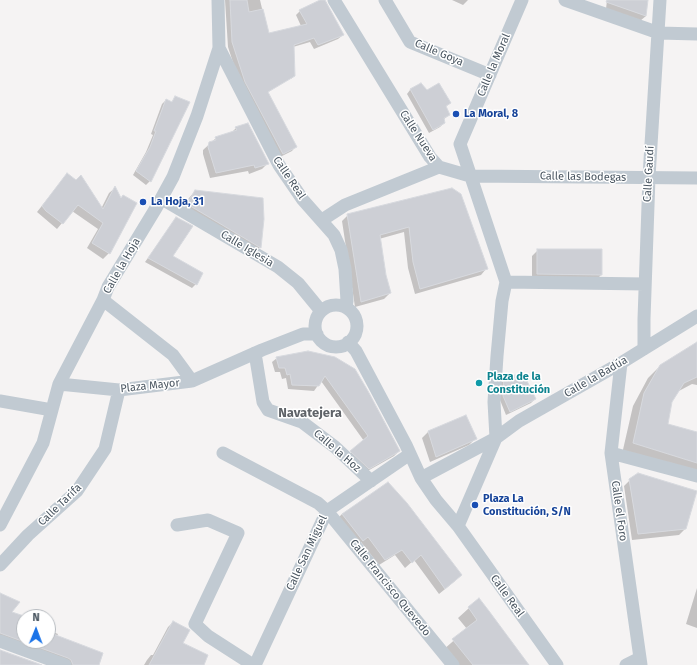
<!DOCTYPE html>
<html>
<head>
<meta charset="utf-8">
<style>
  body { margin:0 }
  #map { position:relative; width:697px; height:665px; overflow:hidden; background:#f5f3f3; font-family:"Fira Sans",sans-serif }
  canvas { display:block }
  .north { position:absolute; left:16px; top:609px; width:40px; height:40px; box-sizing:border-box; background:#fff; border:1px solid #b7bbc0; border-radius:50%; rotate:1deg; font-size:11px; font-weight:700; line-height:16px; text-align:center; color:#4a5661 }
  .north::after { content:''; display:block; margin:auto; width:14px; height:18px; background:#1a73e8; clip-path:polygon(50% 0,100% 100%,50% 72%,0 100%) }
</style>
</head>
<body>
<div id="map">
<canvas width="697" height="665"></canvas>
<div class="north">N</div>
</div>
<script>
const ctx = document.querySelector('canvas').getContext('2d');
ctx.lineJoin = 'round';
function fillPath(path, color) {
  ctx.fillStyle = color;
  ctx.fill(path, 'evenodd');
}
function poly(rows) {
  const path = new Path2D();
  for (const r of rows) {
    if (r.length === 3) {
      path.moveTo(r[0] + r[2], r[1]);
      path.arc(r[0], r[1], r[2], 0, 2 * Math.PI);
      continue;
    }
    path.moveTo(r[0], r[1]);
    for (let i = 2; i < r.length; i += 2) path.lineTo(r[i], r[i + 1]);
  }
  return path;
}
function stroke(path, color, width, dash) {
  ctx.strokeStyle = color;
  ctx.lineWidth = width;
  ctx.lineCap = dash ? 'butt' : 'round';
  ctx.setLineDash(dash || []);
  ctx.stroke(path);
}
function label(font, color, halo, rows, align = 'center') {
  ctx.font = font + ' "Fira Sans",sans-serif';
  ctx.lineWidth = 3;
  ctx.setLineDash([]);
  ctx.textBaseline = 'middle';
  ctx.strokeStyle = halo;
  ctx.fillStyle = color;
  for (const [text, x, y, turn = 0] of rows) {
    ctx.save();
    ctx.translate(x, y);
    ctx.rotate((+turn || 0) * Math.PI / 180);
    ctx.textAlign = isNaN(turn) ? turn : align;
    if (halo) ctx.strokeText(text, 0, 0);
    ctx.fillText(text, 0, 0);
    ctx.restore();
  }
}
fillPath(poly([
  [225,0,260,0,268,34,301,26,296,15,300,11,324,0,343,35,338,39,314,49,310,42,293,47,294,75,291,79,291,77,263,93,296,146,292,151,278,158,241,87,228,47],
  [452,0,468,0,463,5],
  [607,0,647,0,646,16,640,21,606,9],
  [421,84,427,92,450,102,446,107,449,115,443,120,444,123,440,127,429,133,407,94,410,90],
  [176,97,150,181,146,185,133,175,146,152,153,135,151,134,162,104,166,100,171,103],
  [236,128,268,163,262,169,249,174,248,171,210,178,203,154,203,150,216,138,231,133],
  [67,174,101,209,109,193,115,188,109,253,103,259,87,248,98,229,72,211,57,229,37,212],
  [452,189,486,269,481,275,415,294,408,268,404,232,379,239,385,275,390,293,384,299,355,307,342,221,348,215],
  [195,191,260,247,254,253,181,210,189,198],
  [176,219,171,257,196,284,192,288,145,262],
  [538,250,601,275,595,281,532,280,532,256],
  [697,343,697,385,692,384,677,392,671,402,667,424,697,433,697,477,622,454,633,406,648,378,660,366],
  [308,352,399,451,394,456,364,473,347,456,364,441,321,381,314,391,288,389,286,378,282,379,280,372,275,372,272,362,277,358],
  [505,376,535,399,531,403,506,415,500,400,501,380],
  [428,432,475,439,469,445,430,462,422,438],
  [630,480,685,529,679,535,632,540,624,486],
  [388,484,455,581,439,594,414,560,405,568,395,555,379,565,361,542,356,546,336,520,342,514],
  [697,588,697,628,686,624],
  [0,594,10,613,24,617,24,641,48,641,48,630,58,634,57,636,98,665,66,665,0,639],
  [479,599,528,665,455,665,443,650,467,629,458,618],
  [173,622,181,644,203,665,144,665,147,660,151,655,153,655,168,627]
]), '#0003');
const building = poly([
  [230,0,247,0,249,12,263,9,269,33,307,24,299,10,320,0,325,0,344,35,318,45,314,38,294,45,295,76,268,92,297,147,283,154,245,82,232,42,230,0],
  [607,0,648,0,646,16,606,2,607,0],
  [421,83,427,90,439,83,451,103,446,106,450,115,444,118,445,123,433,130,410,89,421,83],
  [175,96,190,102,151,182,136,171,150,147,156,131,154,131,166,99,172,102,175,96],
  [248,123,269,164,255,168,254,165,216,173,208,147,209,142,216,140,215,137,237,130,235,127,248,123],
  [67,173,76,180,81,175,103,209,115,186,121,198,123,195,137,203,110,254,92,243,103,223,78,205,63,224,46,211,42,206,67,173],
  [452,188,461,194,488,269,420,289,413,262,409,227,380,235,386,275,391,293,361,302,347,214,452,188],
  [195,190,263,198,264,219,261,248,187,204,195,190],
  [176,217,193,226,173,256,203,273,197,285,148,258,176,217],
  [537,249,602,249,602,275,537,274,537,249],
  [697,342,697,377,684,383,672,402,668,424,697,432,697,463,633,443,644,393,660,365,697,342],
  [308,351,335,357,355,369,368,391,400,451,369,469,350,451,368,436,325,376,319,386,292,385,290,374,287,375,285,368,279,368,276,357,308,351],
  [504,375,524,375,536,399,510,412,503,396,504,375],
  [466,415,477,439,436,457,428,431,466,415],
  [638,473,697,491,686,529,638,534,629,479,638,473],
  [388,482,407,503,462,575,445,589,421,555,412,563,402,550,385,560,368,537,363,541,342,514,388,482],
  [0,593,20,602,12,612,24,616,24,641,48,641,48,632,103,653,99,665,73,665,71,660,68,658,0,633,0,593],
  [479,598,489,611,529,665,473,665,452,639,477,620,468,607,479,598],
  [173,621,190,630,183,643,208,655,204,665,149,665,173,621],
  [0,650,42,665,0,665,0,650]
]);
fillPath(building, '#cdcfd5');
stroke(building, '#d7d9de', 1);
stroke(poly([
  [334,0,430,157,439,167,470,176,697,178],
  [385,0,410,42,490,75],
  [565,0,659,33,697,34],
  [219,48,279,165,303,200,334,235,341,250,345,269,347,301,346,307],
  [162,199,278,267,298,283,321,311],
  [322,220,345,205,439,167],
  [506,282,645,284],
  [103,300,173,355,192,381],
  [336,326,21],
  [348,342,356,351,406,445,421,478,436,500,458,526,557,665],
  [644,349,644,319,649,177,660,0],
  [255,353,263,402,268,410,302,422,335,447,371,481],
  [621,363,611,453,641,665],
  [59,384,119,390,192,381,262,350,303,334,317,334],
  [0,401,52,410],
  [223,453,318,503,327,511,453,665],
  [611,453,697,476],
  [421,478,496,438,519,421,621,363,697,316],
  [0,525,43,443,59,384,103,300,108,287,156,208,173,177,197,116,219,48,218,0],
  [177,525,208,520,238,533,195,624,208,636,253,665],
  [458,526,496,438,494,402,497,356,502,301,506,282,460,144,522,0],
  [0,565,28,535,77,491,105,449,119,390],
  [0,641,65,665],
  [255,665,327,511,410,454],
  [626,665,640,658]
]), '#c1cad2', 13);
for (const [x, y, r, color] of [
  [456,114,4,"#1a4fb4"],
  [143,202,4,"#1a4fb4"],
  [479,383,4,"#0f9aa8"],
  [475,505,4,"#1a4fb4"]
]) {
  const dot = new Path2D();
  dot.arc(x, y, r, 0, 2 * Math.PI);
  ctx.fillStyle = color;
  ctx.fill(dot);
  stroke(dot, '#fff', 1.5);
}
label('11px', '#4a5661', '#fff', [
  ["Calle Goya",439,53,23],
  ["Calle la Moral",494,65,-67],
  ["Calle Nueva",418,136,57],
  ["Calle Gaudí",649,174,-87],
  ["Calle las Bodegas",583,177,1],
  ["Calle Real",289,178,56],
  ["Calle Iglesia",247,249,31],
  ["Calle la Hoja",122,266,-60],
  ["Calle la Badúa",596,377,-30],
  ["Plaza Mayor",150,386,-6],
  ["Calle la Hoz",337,451,41],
  ["Calle Tarifa",60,505,-44],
  ["Calle el Foro",619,511,82],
  ["Calle San Miguel",307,553,-65],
  ["Calle Francisco Quevedo",390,588,51],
  ["Calle Real",507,596,54]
]);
label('bold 11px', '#164399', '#fff', [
  ["La Moral, 8",464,114],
  ["La Hoja, 31",151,202],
  ["Plaza La",483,499],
  ["Constitución, S/N",483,512]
], 'left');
label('bold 11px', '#0d838f', '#fff', [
  ["Plaza de la",487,377],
  ["Constitución",487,390]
], 'left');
label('bold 13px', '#5f6368', '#fff', [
  ["Navatejera",310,413]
]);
</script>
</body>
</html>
